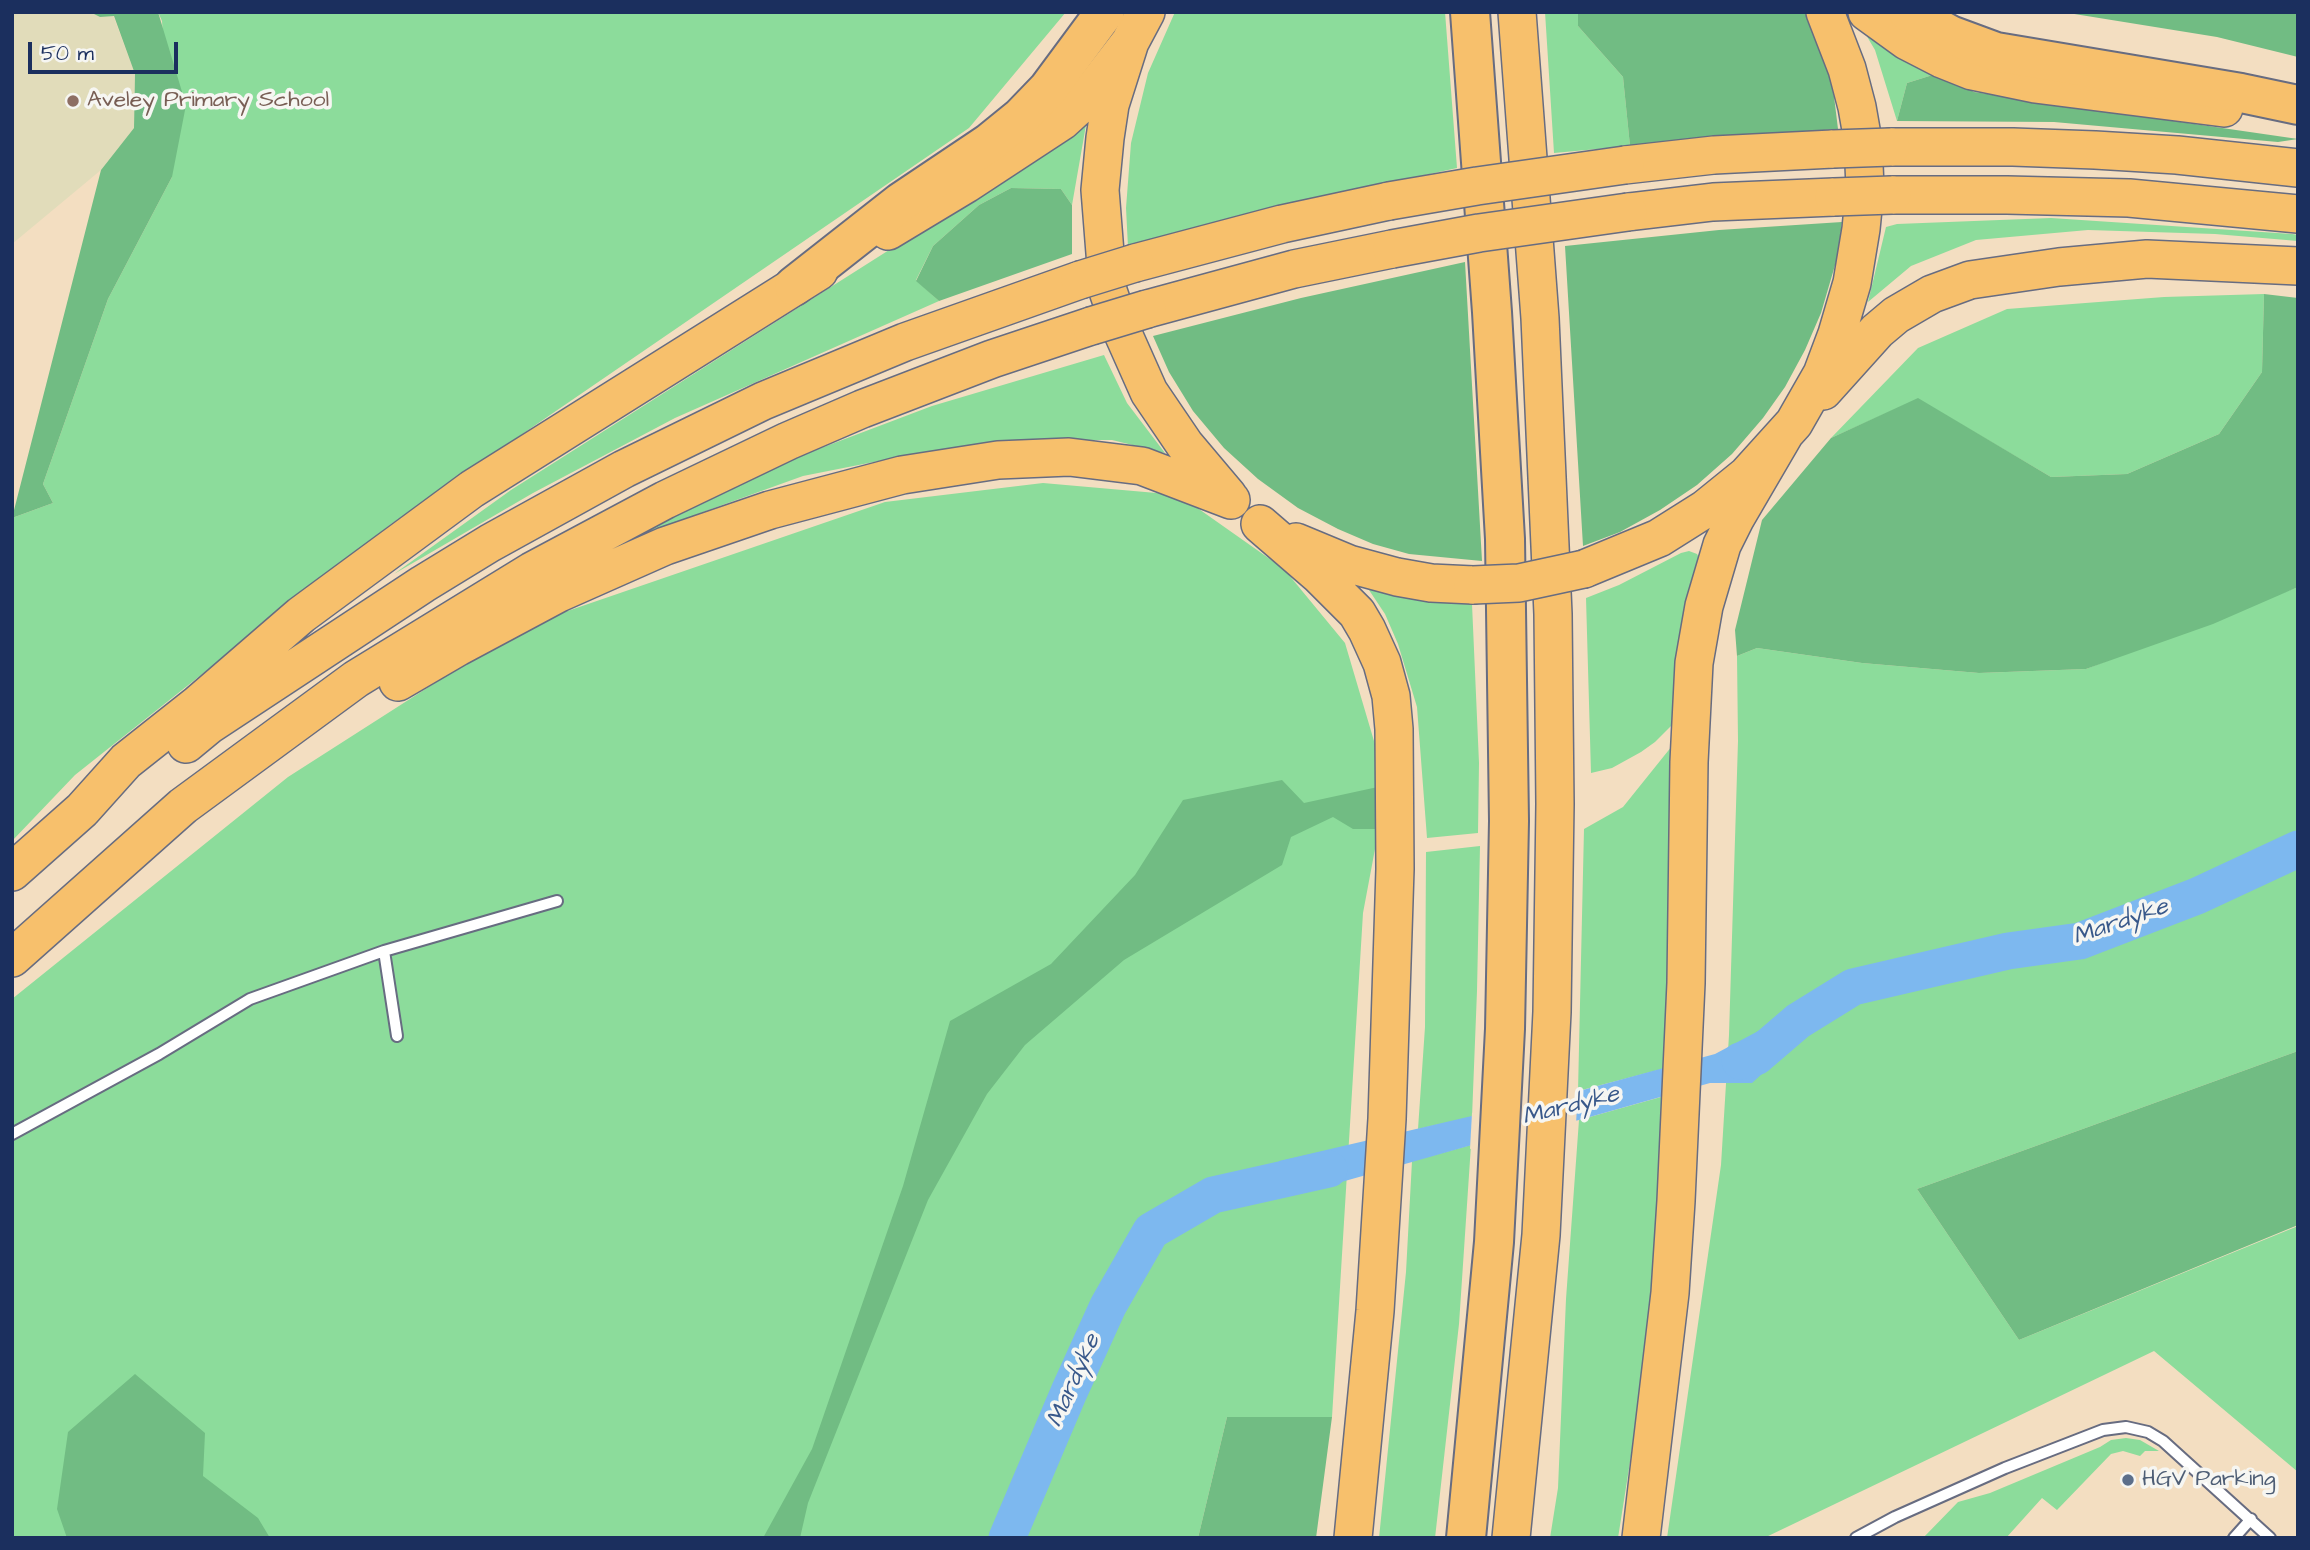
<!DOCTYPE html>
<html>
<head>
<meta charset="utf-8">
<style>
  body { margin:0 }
  #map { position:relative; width:2310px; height:1550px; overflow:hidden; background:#f3dec1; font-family:"Architects Daughter",sans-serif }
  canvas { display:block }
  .frame { position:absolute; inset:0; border:14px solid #1b2f5e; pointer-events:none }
  .scale { position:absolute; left:28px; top:42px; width:150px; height:32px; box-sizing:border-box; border:4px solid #1b2f5e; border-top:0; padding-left:9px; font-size:21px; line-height:24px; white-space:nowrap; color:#1b2f5e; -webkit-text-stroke:5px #f6f6f2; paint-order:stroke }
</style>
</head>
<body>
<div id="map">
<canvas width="2310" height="1550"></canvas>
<div class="frame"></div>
<div class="scale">50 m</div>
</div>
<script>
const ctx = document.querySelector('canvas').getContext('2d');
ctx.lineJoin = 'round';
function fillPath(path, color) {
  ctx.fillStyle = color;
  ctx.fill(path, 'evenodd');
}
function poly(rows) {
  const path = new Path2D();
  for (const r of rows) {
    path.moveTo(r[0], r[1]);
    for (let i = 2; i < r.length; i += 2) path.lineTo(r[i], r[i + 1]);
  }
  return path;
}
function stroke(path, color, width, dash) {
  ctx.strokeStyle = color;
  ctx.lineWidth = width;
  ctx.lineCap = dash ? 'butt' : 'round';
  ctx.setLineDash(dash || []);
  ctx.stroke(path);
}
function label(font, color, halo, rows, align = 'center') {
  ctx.font = font + ' "Architects Daughter",sans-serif';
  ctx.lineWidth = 7;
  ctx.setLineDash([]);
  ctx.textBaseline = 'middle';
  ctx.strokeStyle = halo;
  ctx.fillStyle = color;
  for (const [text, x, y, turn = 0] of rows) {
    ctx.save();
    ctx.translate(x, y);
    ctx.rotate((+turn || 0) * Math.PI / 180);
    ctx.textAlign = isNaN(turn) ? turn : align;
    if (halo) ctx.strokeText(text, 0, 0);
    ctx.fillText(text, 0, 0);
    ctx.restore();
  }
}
fillPath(poly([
  [12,12,90,12,100,17,113,15,135,74,134,128,101,170,12,244]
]), '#e1dcba');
fillPath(poly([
  [158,12,1066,12,969,128,391,524,75,775,12,841,12,518,53,503,43,484,108,299,172,177,162,21],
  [1175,12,1445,12,1457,168,1280,207,1128,247,1126,208,1131,143,1148,73],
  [1545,12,1578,12,1578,26,1623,77,1630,146,1554,153],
  [1859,23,1939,73,1907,83,1897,121,1875,50],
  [1086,125,1072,205,1061,189,1011,188,979,205,933,246,916,280,939,301,675,418,533,493,394,574,511,490],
  [2051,218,2292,234,2298,235,2298,241,2215,234,2088,230,1976,240,1911,266,1868,302,1886,227,1897,224],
  [2264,294,2262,372,2219,434,2127,474,2051,477,1918,399,1831,438,1918,348,2007,309,2164,297],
  [1104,355,1127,403,1165,453,1112,440,1039,440,909,455,803,476,703,512,573,567,672,516,800,456,932,406],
  [1043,483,1179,495,1284,569,1345,643,1387,785,1363,913,1332,1417,1227,1417,1198,1538,12,1538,12,999,288,777,524,626,885,502],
  [1689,551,1697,554,1702,562,1686,711,1655,742,1641,752,1612,768,1591,773,1586,598,1619,585,1681,553],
  [1367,587,1419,599,1472,604,1479,763,1478,833,1427,838,1417,707,1398,644,1385,614],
  [2298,587,2298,1051,1917,1189,2019,1340,2298,1226,2298,1472,2154,1351,1764,1538,1667,1538,1721,1165,1729,1035,1738,741,1737,656,1757,648,1862,663,1979,673,2086,669],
  [1672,746,1666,1068,1578,1091,1584,829,1623,807],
  [1480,846,1477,991,1472,1117,1418,1129,1425,1027,1426,852],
  [1661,1097,1663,1131,1645,1367,1618,1538,1550,1538,1558,1488,1566,1299,1579,1120],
  [1471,1145,1459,1324,1435,1538,1379,1538,1406,1272,1412,1161],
  [2126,1438,2140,1440,2159,1451,2145,1451,2140,1456,2123,1451,2111,1454,2057,1510,2042,1498,2006,1538,1923,1538,1958,1502,1990,1493,2100,1447,2111,1440]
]), '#8cdc9b');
fillPath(poly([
  [90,12,158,12,186,105,172,177,108,299,43,484,53,503,12,518,101,170,134,128,135,74,114,16,100,17],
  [1578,12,1806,12,1824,51,1832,80,1838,129,1712,138,1630,146,1623,77,1578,26],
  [2062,12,2298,12,2298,57,2217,37],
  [1939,73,1974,92,2298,139,2278,142,2054,122,1897,121,1907,83],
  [1011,188,1061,189,1072,205,1072,254,939,301,916,281,933,246,979,205],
  [1842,222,1838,255,1821,313,1805,350,1785,387,1763,418,1732,454,1697,485,1660,510,1620,532,1583,546,1565,246,1719,230],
  [1465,262,1482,561,1409,554,1373,544,1338,529,1298,508,1258,479,1224,448,1193,411,1169,372,1153,336,1301,298],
  [2264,294,2298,298,2298,587,2213,624,2086,669,1979,673,1862,663,1757,648,1737,656,1735,630,1762,520,1831,438,1918,398,2051,477,2127,474,2219,434,2262,372],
  [1282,780,1304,803,1387,785,1378,829,1353,829,1333,817,1291,837,1282,865,1124,960,1025,1045,987,1094,928,1200,808,1503,800,1538,763,1538,812,1449,903,1186,950,1021,1051,964,1135,875,1183,800],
  [2298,1051,2298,1225,2019,1340,1917,1189],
  [135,1374,205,1433,203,1476,258,1518,270,1538,67,1538,57,1509,68,1432],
  [1227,1417,1332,1417,1316,1538,1198,1538]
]), '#71bc83');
fillPath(poly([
  [1779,1020,1784,1048,1763,1073,1752,1083,1710,1083,1579,1120,1472,1145,1299,1194,1283,1193,1279,1161,1579,1091,1715,1054]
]), '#7db8ef');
fillPath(poly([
  [1578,1088,1576,1124,1470,1149,1472,1113]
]), '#f3dec1');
stroke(poly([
  [1740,1061,1756,1057,1798,1021,1853,987,2008,951,2080,941,2197,896,2298,849],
  [1007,1538,1069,1392,1108,1306,1151,1231,1213,1195,1329,1169]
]), '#7db8ef', 37);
const service = poly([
  [384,951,397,1036],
  [12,1134,159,1054,250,999,384,951,557,901],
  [1856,1538,1895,1517,2005,1468,2103,1430,2126,1427,2148,1432,2163,1441,2270,1538],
  [2234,1538,2251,1519]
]);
const trunk = poly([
  [1146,12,1130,42,1110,105,1105,138,1100,190,1108,291,1121,329,1149,392,1185,445,1228,496],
  [1867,12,1907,41,1942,59,1972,71,2035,84,2224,108],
  [1891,147,2013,147,2095,150,2177,155,2298,168],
  [1625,165,1714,155,1833,149],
  [1892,195,2007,195,2129,198,2298,214],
  [1628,212,1713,202,1834,197],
  [888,231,966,184,1062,121,1085,100,1130,42],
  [1135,263,1282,224,1389,201],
  [1147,309,1294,269,1392,249],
  [1823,391,1877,331,1896,315,1932,294,1970,280,2059,267,2147,259,2298,266],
  [1260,524,1319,575,1357,613,1367,630,1382,663,1391,696,1394,729,1395,869,1387,1119,1375,1311,1353,1538],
  [1296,542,1349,564,1397,577,1431,583,1473,585],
  [1584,569,1659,538,1705,509,1747,475,1794,423,1822,374,1837,334,1852,283,1861,229,1865,188,1863,141,1857,107,1847,69,1825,12],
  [398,682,458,647,559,593,665,546,770,510,902,475,998,460,1069,457,1142,466,1231,500],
  [186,744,209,725,423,584,490,543,624,469,763,401,905,342,1080,280],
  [12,872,82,810,126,761,198,704,301,615,472,489,819,271],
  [12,958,183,806,356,679,532,571,665,500,788,441,862,409,992,359,1091,326],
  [1511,1538,1541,1235,1552,1012,1555,804,1553,614,1540,318,1517,12],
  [1641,1538,1670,1293,1676,1201,1686,983,1689,762,1694,663,1704,606,1722,545,1735,519,1784,435]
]);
const motorway = poly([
  [1908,12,1950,35,1996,52,2241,93,2298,105],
  [794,286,901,202,989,143,1021,117,1048,89,1105,12],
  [1466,1538,1494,1242,1505,1029,1509,821,1505,539,1492,312,1470,12]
]);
stroke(service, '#676c81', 14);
stroke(trunk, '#676c81', 40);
stroke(motorway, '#676c81', 42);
stroke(service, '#fff', 10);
stroke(trunk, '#f7c06c', 37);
stroke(motorway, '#f7c06c', 38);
const trunkBridge = poly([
  [1833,149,1891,147],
  [1834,197,1892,195],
  [1389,201,1477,186,1625,165],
  [1392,249,1479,233,1628,212],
  [1080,280,1135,263],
  [1091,326,1147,309],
  [1473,585,1519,583,1584,569]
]);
stroke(trunkBridge, '#676c81', 40, []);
stroke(trunkBridge, '#f7c06c', 37);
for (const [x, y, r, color] of [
  [73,101,7,"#8d6e63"],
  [2128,1480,7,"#5c6f8a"]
]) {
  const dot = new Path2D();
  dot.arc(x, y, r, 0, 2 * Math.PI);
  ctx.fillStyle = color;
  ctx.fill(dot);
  stroke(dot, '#f6f6f2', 2.5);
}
label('23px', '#785e54', '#f6f6f2', [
  ["Aveley Primary School",87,101]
], 'left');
label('23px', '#4e5e75', '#f6f6f2', [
  ["HGV Parking",2142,1480]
], 'left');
label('italic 24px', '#38588a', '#f6f6f2', [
  ["Mardyke",2121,923,-19],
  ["Mardyke",1571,1107,-14],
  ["Mardyke",1075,1381,-66]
]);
</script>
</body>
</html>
